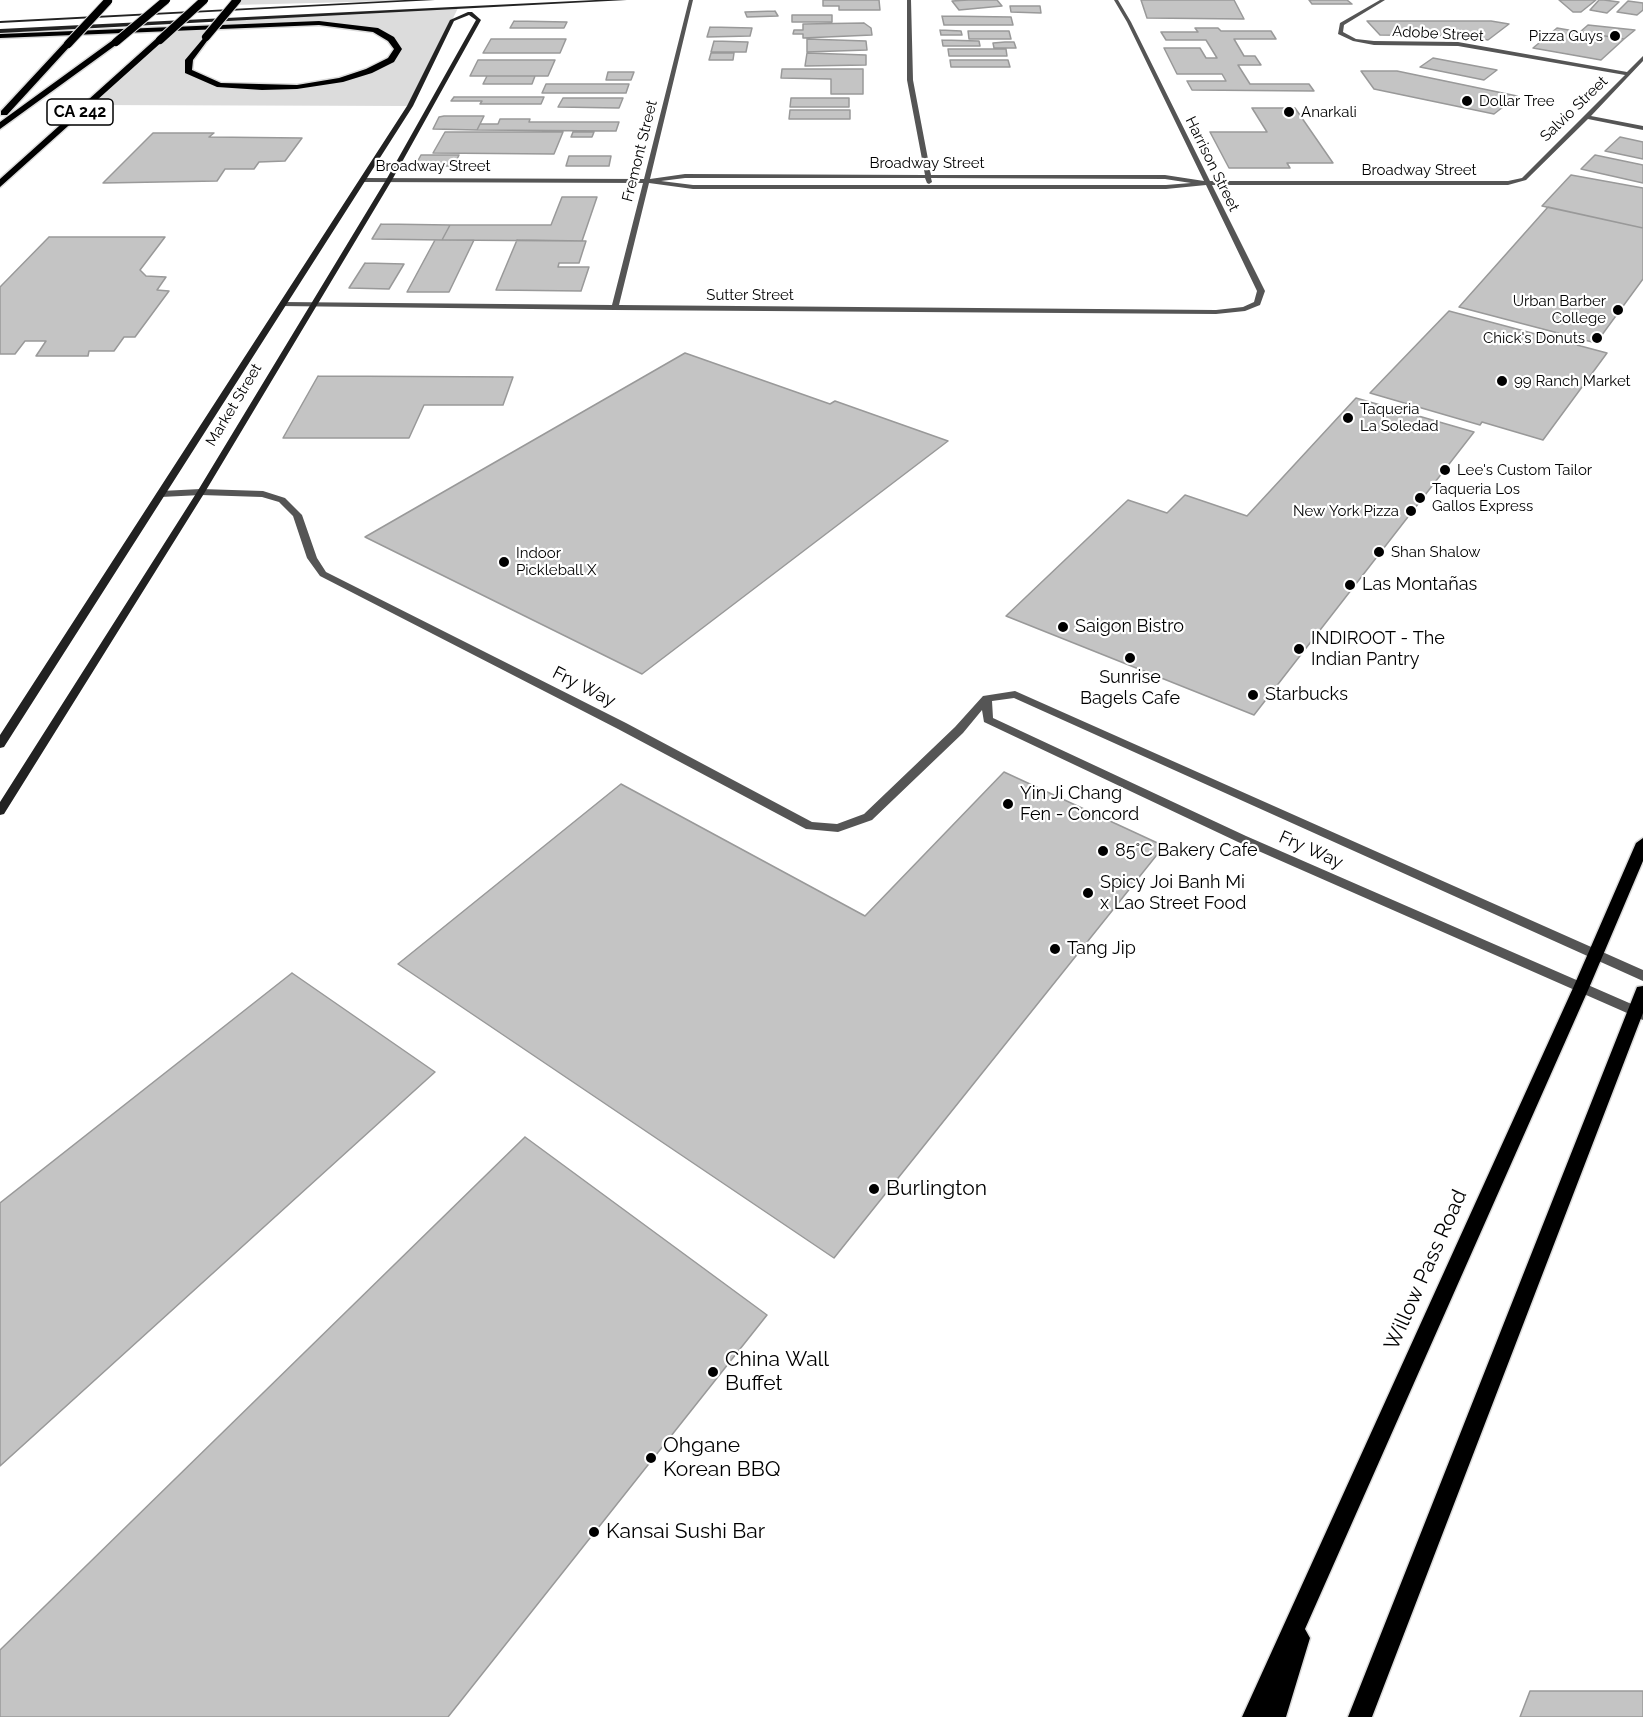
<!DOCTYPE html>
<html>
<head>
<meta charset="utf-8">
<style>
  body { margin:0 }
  canvas { display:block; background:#fff }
</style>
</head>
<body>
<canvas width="1643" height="1717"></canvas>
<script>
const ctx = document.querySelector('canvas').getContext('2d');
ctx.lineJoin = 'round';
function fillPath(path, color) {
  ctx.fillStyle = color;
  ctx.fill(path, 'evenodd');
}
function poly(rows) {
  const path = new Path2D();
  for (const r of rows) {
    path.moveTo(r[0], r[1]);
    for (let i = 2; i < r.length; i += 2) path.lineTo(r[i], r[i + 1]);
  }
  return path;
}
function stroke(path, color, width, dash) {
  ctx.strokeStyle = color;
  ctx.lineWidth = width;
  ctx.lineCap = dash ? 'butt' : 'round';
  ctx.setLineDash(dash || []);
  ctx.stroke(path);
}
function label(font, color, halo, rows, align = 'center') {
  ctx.font = font + ' Raleway,sans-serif';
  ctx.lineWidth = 4.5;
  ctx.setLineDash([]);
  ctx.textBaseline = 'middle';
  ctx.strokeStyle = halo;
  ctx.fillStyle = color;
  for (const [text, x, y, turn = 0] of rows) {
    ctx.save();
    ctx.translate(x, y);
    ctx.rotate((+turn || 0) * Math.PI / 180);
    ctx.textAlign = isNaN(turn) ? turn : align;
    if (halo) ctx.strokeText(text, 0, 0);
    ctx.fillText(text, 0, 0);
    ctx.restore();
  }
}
fillPath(poly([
  [237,0,433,0,233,5],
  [458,8,410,106,88,105,172,29,215,26,220,19],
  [344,24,375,30,398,49,391,60,340,80,297,87,220,85,188,71,189,60,215,26]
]), '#dcdcdc');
const building = poly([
  [823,0,879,0,880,10,839,10,839,6,823,6,823,0],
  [968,0,997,0,1002,6,959,10,952,1,968,0],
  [1141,0,1234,0,1244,19,1147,18,1141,0],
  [1309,0,1347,0,1352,4,1312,4,1309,0],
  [1559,0,1596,0,1581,12,1573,12,1559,0],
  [1599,0,1604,0,1619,2,1607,13,1590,10,1599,0],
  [1628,1,1643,3,1643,10,1637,15,1617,12,1628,1],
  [1010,6,1040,6,1041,13,1011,12,1010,6],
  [775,11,778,16,747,17,745,12,775,11],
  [792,15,832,15,832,22,792,22,792,15],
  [942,16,1011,17,1013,25,944,25,942,16],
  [514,21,567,22,564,28,510,28,514,21],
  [1367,21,1491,21,1509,24,1488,40,1465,36,1380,35,1367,21],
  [864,23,871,28,872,35,803,38,803,34,793,34,794,30,803,30,803,24,864,23],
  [1588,25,1635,30,1624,39,1580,32,1588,25],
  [710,27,752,28,750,36,707,37,710,27],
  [1195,28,1218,28,1221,31,1271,31,1276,39,1234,39,1244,56,1255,56,1261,65,1238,65,1250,84,1309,84,1314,91,1192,90,1187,81,1226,81,1222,74,1177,74,1164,48,1200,48,1206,58,1217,58,1206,40,1166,40,1161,32,1198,32,1195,28],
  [1557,28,1580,32,1624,39,1601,60,1533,48,1557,28],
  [940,30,961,31,962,35,941,35,940,30],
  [968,31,1009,31,1011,39,969,39,968,31],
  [491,39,566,39,560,53,483,53,491,39],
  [807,39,866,41,867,50,807,52,807,39],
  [942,40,979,41,980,46,943,46,942,40],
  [714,41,748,42,746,52,711,52,714,41],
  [1005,42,1014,42,1016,48,994,48,993,43,1005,42],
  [948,49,1006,49,1007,56,949,56,948,49],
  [711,53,734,53,733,60,709,60,711,53],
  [807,53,866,55,866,65,805,66,807,53],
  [1433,58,1497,70,1484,80,1420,67,1433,58],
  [478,60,555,60,548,76,470,76,478,60],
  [950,60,1008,60,1010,67,951,67,950,60],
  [782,69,863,69,863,94,831,94,831,79,781,78,782,69],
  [1361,71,1397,71,1517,96,1494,114,1374,89,1361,71],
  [608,72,634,72,631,80,606,80,608,72],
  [487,76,535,76,532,84,483,84,487,76],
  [546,84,629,84,626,93,542,93,546,84],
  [454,97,544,97,541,104,480,104,482,101,451,101,454,97],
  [563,98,623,98,619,108,558,107,563,98],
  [791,98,849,98,849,107,790,107,791,98],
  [1252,108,1295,108,1333,163,1287,163,1290,168,1229,168,1210,132,1267,132,1252,108],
  [790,110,850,110,850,119,789,119,790,110],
  [444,116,484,116,477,130,433,129,439,117,444,116],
  [500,119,530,119,529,122,619,122,616,131,477,130,480,124,498,124,500,119],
  [445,132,563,132,554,154,433,153,445,132],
  [573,132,594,132,592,137,571,137,573,132],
  [153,133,214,133,209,137,302,138,285,161,259,162,254,169,225,169,217,181,103,183,153,133],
  [1620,137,1643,142,1643,159,1605,151,1620,137],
  [421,155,459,155,454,166,415,166,421,155],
  [1595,155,1643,165,1643,183,1581,169,1595,155],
  [569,156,611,156,609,166,566,166,569,156],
  [1571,175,1643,188,1643,228,1542,206,1571,175],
  [562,197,597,197,582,241,442,240,450,225,551,225,562,197],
  [1548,207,1643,228,1643,279,1596,343,1459,307,1548,207],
  [381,224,450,225,442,240,372,239,381,224],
  [49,237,165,237,140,270,146,276,166,277,157,290,169,291,135,337,124,337,114,351,89,351,88,356,36,356,46,341,25,341,15,354,0,354,0,287,49,237],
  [435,240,474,240,449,292,407,292,435,240],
  [517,240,586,241,579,263,559,263,558,267,589,267,581,291,496,290,517,240],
  [365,263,404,264,389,289,349,288,365,263],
  [1449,311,1607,353,1543,440,1482,422,1480,425,1370,393,1449,311],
  [685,353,830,404,835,401,948,441,642,674,365,537,685,353],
  [318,376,513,377,503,405,424,405,409,438,283,438,318,376],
  [1356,398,1474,432,1254,715,1006,616,1128,500,1167,513,1185,495,1247,516,1356,398],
  [1004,772,1164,846,834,1258,398,964,621,784,865,916,1004,772],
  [292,973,435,1072,0,1466,0,1203,292,973],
  [525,1137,767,1315,448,1717,0,1717,0,1650,525,1137],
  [1530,1691,1643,1691,1643,1717,1520,1717,1530,1691]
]);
fillPath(building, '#c4c4c4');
stroke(building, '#999', 1.5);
const primary = poly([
  [1643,838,1643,861,1589,988,1305,1629,1310,1638,1286,1717,1242,1717,1573,988,1636,843,1643,838],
  [1643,986,1643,1013,1372,1717,1348,1717,1635,992,1637,987,1643,986]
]);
const motorway = poly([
  [319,21,378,28,394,37,402,49,394,62,372,73,343,82,297,89,262,90,217,87,185,73,185,60,206,35,210,37,193,60,192,70,221,83,297,85,339,78,366,69,388,58,394,49,388,41,373,32,319,25,0,38,0,34,319,21],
  [157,38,164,40,0,187,0,179,157,38],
  [113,40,120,42,0,129,0,122,113,40],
  [65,42,72,44,7,115,1,115,1,111,65,42]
]);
stroke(primary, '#dbdbdb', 3);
stroke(motorway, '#dbdbdb', 3);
fillPath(poly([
  [689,0,693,0,650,179,685,174,925,175,907,80,907,0,911,0,913,80,931,175,1165,175,1204,181,1127,22,1114,0,1118,0,1131,22,1210,181,1508,181,1522,178,1625,75,1458,46,1374,45,1353,41,1338,34,1340,23,1380,0,1385,0,1344,25,1343,32,1356,39,1374,41,1458,42,1627,72,1643,56,1643,61,1591,116,1643,126,1643,130,1588,119,1526,180,1508,185,1212,185,1265,291,1260,305,1245,311,1216,314,615,310,280,306,280,302,283,302,612,305,643,183,363,182,360,180,363,178,644,179,689,0],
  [685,178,925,178,927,183,929,184,932,182,931,178,1165,179,1191,183,1166,185,693,185,661,181,685,178],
  [649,183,693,189,1166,189,1206,185,1257,291,1254,302,1243,307,1216,310,619,305,649,183],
  [201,489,263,491,285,498,302,515,317,558,326,572,626,723,812,822,837,824,864,814,955,727,983,696,1015,691,1643,970,1643,981,1014,698,992,701,993,718,1246,836,1643,1009,1643,1020,1238,842,984,722,982,710,963,733,872,820,838,832,806,829,618,729,320,576,307,558,293,516,279,502,262,497,201,495,161,497,157,494,161,491,201,489]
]), '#555');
fillPath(poly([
  [405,0,435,0,0,23,0,21,405,0],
  [596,0,627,0,0,33,0,29,596,0],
  [468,12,472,12,481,20,392,180,205,492,4,814,0,815,0,802,197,492,386,180,476,20,469,15,454,21,413,106,4,747,0,748,0,735,407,106,450,20,468,12]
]), '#222');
fillPath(primary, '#000');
fillPath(motorway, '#000');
const motorwayBridge = poly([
  [206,37,237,0],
  [160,40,204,0],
  [116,42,166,0],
  [68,44,108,1]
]);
stroke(motorwayBridge, '#dbdbdb', 10, []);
stroke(motorwayBridge, '#000', 8);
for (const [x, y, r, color] of [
  [1615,36,6,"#000"],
  [1467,101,6,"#000"],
  [1289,112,6,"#000"],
  [1618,310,6,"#000"],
  [1597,338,6,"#000"],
  [1502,381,6,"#000"],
  [1348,418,6,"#000"],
  [1445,470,6,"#000"],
  [1420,498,6,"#000"],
  [1411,511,6,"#000"],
  [1379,552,6,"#000"],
  [504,562,6,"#000"],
  [1350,585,6,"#000"],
  [1063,627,6,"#000"],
  [1299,649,6,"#000"],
  [1130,658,6,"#000"],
  [1253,695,6,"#000"],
  [1008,804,6,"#000"],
  [1103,851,6,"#000"],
  [1088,893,6,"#000"],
  [1055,949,6,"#000"],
  [874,1189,6,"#000"],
  [713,1372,6,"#000"],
  [651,1458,6,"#000"],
  [594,1532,6,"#000"]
]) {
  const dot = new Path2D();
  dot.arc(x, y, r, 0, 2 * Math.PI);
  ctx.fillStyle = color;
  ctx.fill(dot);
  stroke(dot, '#fff', 2);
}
label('15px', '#000', '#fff', [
  ["Adobe Street",1438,34,3],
  ["Salvio Street",1574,109,-44],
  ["Fremont Street",640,151,-76],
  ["Broadway Street",927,163],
  ["Harrison Street",1212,164,64],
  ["Broadway Street",433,166],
  ["Broadway Street",1419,170],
  ["Sutter Street",750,295],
  ["Market Street",234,405,-59]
]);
label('15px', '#000', '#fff', [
  ["Pizza Guys",1603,36,"right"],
  ["Dollar Tree",1479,101],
  ["Anarkali",1301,112],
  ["Urban Barber",1606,301,"right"],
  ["College",1606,318,"right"],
  ["Chick's Donuts",1585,338,"right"],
  ["99 Ranch Market",1514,381],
  ["Taqueria",1360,409],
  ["La Soledad",1360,426],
  ["Lee's Custom Tailor",1457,470],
  ["Taqueria Los",1432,489],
  ["Gallos Express",1432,506],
  ["New York Pizza",1399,511,"right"],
  ["Shan Shalow",1391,552],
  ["Indoor",516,553],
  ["Pickleball X",516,570]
], 'left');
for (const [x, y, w] of [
  [80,112,66]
]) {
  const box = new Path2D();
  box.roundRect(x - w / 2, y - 13, w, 26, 4.5);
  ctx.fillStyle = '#fff';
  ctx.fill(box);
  stroke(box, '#000', 1.5);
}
label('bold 16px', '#000', null, [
  ["CA 242",80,112]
]);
label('18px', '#000', '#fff', [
  ["Las Montañas",1362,585],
  ["Saigon Bistro",1075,627],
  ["INDIROOT - The",1311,639],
  ["Indian Pantry",1311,660],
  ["Sunrise",1130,678,"center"],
  ["Bagels Cafe",1130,699,"center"],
  ["Starbucks",1265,695],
  ["Yin Ji Chang",1020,794],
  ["Fen - Concord",1020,815],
  ["85°C Bakery Cafe",1115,851],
  ["Spicy Joi Banh Mi",1100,883],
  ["x Lao Street Food",1100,904],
  ["Tang Jip",1067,949]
], 'left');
label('18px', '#000', '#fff', [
  ["Fry Way",584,687,27],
  ["Fry Way",1311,850,24]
]);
label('21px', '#000', '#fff', [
  ["Burlington",886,1189],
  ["China Wall",725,1360],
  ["Buffet",725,1384],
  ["Ohgane",663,1446],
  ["Korean BBQ",663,1470],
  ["Kansai Sushi Bar",606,1532]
], 'left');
label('21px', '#000', '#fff', [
  ["Willow Pass Road",1426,1270,-66]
]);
</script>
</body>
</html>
